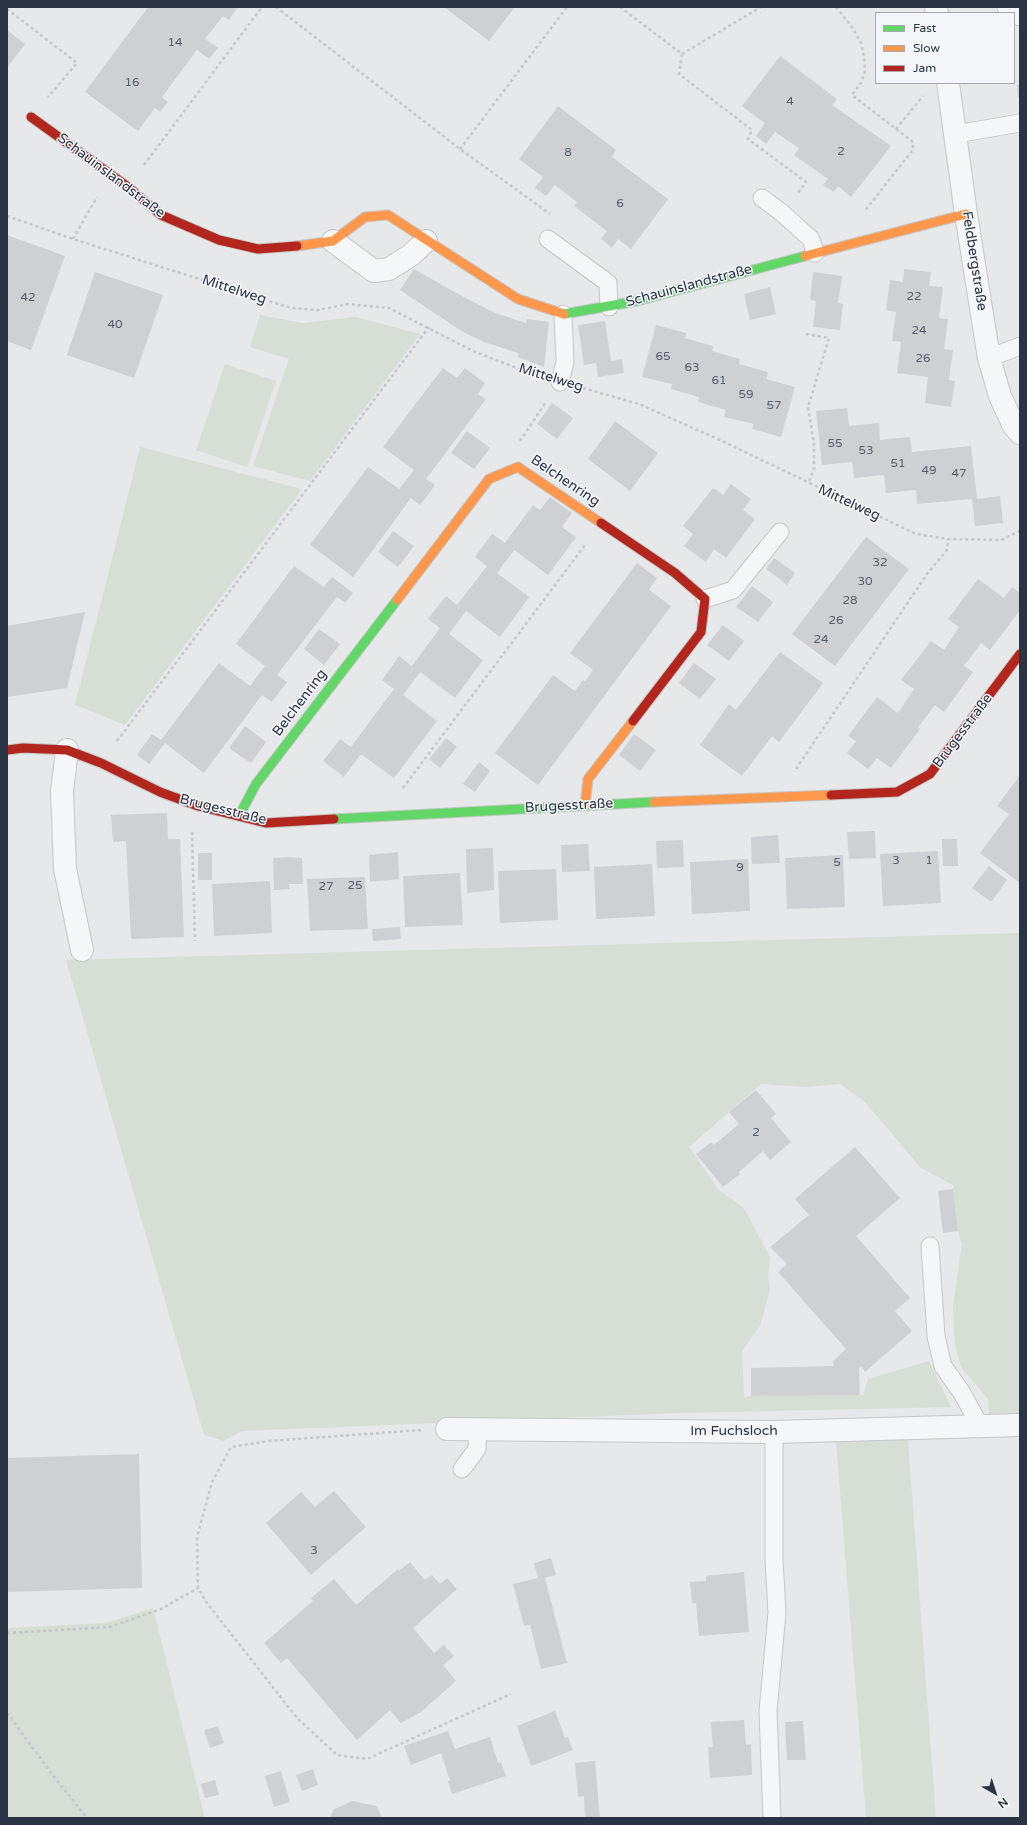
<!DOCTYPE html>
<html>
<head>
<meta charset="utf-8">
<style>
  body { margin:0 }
  #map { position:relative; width:1027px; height:1825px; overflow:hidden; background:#e6e8ea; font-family:"Varela Round",sans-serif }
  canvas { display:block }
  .frame { position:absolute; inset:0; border:8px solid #2b3445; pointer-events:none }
  .legend { position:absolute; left:875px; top:12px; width:140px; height:72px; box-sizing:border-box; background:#f4f6f9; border:1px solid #a4a8b1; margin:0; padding:5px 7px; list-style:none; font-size:12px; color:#2b3445 }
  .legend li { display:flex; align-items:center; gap:8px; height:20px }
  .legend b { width:20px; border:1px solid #a4a8b1 }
  .north { position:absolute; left:975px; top:1773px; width:40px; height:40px; -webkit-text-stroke:3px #f4f6f9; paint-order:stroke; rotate:141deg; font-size:11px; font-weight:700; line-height:16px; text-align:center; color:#2b3445 }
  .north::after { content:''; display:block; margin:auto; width:14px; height:18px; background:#2b3445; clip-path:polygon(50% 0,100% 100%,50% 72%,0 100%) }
</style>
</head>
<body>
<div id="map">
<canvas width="1027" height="1825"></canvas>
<div class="frame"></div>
<ul class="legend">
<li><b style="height:5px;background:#63d668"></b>Fast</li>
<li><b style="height:5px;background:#ff974d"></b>Slow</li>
<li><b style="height:5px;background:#b3261e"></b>Jam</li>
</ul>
<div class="north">N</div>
</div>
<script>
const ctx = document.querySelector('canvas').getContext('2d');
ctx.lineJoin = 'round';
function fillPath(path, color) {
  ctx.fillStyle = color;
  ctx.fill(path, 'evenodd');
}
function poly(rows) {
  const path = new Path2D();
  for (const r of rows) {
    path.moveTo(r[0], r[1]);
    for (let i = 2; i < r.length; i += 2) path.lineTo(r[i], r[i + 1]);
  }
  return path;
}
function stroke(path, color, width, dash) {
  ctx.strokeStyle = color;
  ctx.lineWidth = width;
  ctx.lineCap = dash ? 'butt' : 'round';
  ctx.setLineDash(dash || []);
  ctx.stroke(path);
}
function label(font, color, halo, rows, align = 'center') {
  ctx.font = font + ' "Varela Round",sans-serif';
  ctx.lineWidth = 3;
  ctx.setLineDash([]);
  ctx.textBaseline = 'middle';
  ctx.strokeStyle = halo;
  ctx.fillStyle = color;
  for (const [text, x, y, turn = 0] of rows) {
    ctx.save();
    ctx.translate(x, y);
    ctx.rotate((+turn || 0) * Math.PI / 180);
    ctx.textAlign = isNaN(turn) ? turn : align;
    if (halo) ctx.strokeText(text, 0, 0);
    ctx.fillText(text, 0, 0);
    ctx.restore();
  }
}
fillPath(poly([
  [260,315,302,323,356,317,420,334,310,481,253,466,289,359,250,347],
  [225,364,276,381,247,467,196,450],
  [140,447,302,489,125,725,75,705],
  [1020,933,1020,1415,989,1417,988,1399,961,1367,955,1345,953,1306,962,1244,958,1231,953,1189,954,1186,920,1167,864,1101,840,1084,807,1087,761,1084,689,1147,718,1189,744,1208,770,1257,768,1277,770,1289,760,1326,742,1351,744,1398,751,1396,863,1395,868,1379,929,1361,951,1407,680,1413,242,1431,224,1441,204,1435,66,960],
  [836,1440,908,1440,936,1818,866,1818],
  [153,1608,205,1818,7,1818,7,1628,106,1623]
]), '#d6ded6');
fillPath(poly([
  [148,7,238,7,229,20,223,16,205,39,218,48,209,59,197,50,162,97,168,102,160,112,155,108,138,131,85,92],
  [444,7,512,7,514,8,489,41],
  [7,30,25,44,7,68],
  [780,56,837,99,832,105,891,146,851,197,838,186,834,192,823,185,828,179,794,155,799,148,775,132,766,144,756,136,765,123,742,106],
  [1017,85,1020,85,1020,97,1018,97],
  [558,106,616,150,612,157,668,199,631,249,618,239,612,248,601,239,607,231,574,206,577,202,555,185,546,196,535,188,543,177,519,159],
  [7,235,65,256,31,350,7,341],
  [414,269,458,294,495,313,526,323,527,319,549,322,544,367,518,357,518,353,484,342,463,332,400,290],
  [904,269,931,272,929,286,943,287,939,318,948,319,944,349,953,350,949,380,955,381,951,407,925,403,928,377,897,373,901,342,892,341,896,312,886,310,890,280,903,282],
  [95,272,163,295,134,378,67,355],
  [813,272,842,276,838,303,843,304,840,330,813,327,816,301,810,300],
  [770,287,776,314,750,320,744,294],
  [605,321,611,361,622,359,624,373,598,377,596,363,584,365,578,325],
  [656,325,686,333,685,338,713,346,712,351,740,359,739,364,768,372,766,379,795,387,781,437,752,429,754,424,724,417,726,410,698,402,699,397,671,389,672,384,642,377],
  [443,368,457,378,465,368,485,383,478,394,486,399,426,479,435,485,428,495,420,505,411,498,353,577,310,545,368,467,399,489,407,479,414,470,383,447],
  [552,403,573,418,557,439,537,424],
  [847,408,849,426,879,423,880,440,910,437,912,452,971,446,977,499,1000,496,1003,523,975,526,972,499,917,504,916,490,886,493,884,475,854,478,852,462,822,465,816,411],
  [615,421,658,453,630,491,588,459],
  [467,431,490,448,474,469,451,453],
  [731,484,751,499,743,510,755,519,726,558,714,549,706,562,684,546,693,534,683,526,713,488,723,495],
  [550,497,572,513,562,527,576,537,548,575,514,550,497,573,529,597,500,637,466,611,449,634,483,660,455,698,420,672,403,695,437,721,394,778,361,754,344,777,323,761,340,739,351,747,394,689,382,680,399,656,412,666,440,628,428,619,446,596,457,605,487,566,475,557,492,534,505,543,533,505,540,510],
  [393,531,414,546,398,567,378,552],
  [866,537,909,569,835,666,792,634],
  [774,558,795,573,787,585,766,569],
  [637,563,657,578,649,590,671,606,538,785,495,753,553,675,575,691,583,680,585,682,593,670,570,653],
  [294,566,324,587,332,577,353,593,345,603,337,597,277,675,287,682,272,702,262,695,204,773,165,743,149,764,137,755,152,734,161,740,219,663,250,686,265,666,236,644],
  [978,579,1004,598,1012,587,1020,593,1020,610,990,650,981,643,964,666,973,672,944,712,935,705,918,727,920,729,891,768,877,758,868,769,847,753,856,741,848,736,877,697,898,713,914,689,901,680,931,641,944,650,959,627,948,619],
  [752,586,773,602,758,622,736,607],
  [85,612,67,688,7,697,7,626],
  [723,625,744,641,729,661,707,645],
  [319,629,340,644,324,665,304,649],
  [780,652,823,683,779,742,772,736,742,776,700,745,729,704,736,710],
  [694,663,716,679,700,699,679,683],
  [245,726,266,742,251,763,229,748],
  [634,734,656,750,640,771,619,755],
  [446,738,457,747,440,768,429,759],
  [479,762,490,771,475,792,463,784],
  [1020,775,1020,883,980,853,1009,814,997,806],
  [167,813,168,839,180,839,184,937,131,939,126,841,113,842,111,815],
  [875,831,876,858,849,859,847,832],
  [778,835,780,863,752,864,751,837],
  [942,839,957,839,958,866,943,866],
  [683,840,684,867,657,868,656,841],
  [588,844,590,871,562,872,561,845],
  [493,848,494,890,467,893,466,849],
  [938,851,941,903,883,906,880,854],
  [398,852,399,879,370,882,369,855],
  [198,853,212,853,212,880,198,880],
  [843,855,845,907,787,909,785,858],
  [288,857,302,858,303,884,289,884,290,889,274,890,273,858],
  [748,859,750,911,692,914,690,862],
  [652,864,655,916,596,919,594,867],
  [989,866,1007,880,991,902,972,888],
  [556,869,558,920,500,923,498,871],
  [460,873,463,925,405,927,403,876],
  [365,877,368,929,310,931,307,879],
  [270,881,272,933,214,936,212,884],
  [400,927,401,939,373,941,372,929],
  [756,1090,776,1114,771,1118,791,1142,770,1160,763,1151,739,1172,740,1174,723,1187,696,1154,711,1142,714,1145,739,1124,729,1112],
  [855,1147,900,1198,856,1236,910,1298,895,1311,912,1331,865,1372,862,1367,859,1368,860,1395,751,1396,751,1368,833,1366,833,1361,846,1349,778,1272,787,1264,770,1247,809,1215,795,1199],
  [953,1189,958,1231,943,1233,938,1191],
  [139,1454,142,1588,7,1592,7,1458],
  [334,1491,366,1527,311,1575,266,1523,301,1492,315,1507],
  [551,1558,556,1575,545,1578,567,1663,541,1669,530,1625,524,1626,513,1584,538,1578,534,1563],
  [410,1562,425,1580,432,1575,440,1584,447,1578,457,1589,413,1628,434,1653,444,1645,454,1656,443,1665,456,1681,421,1712,401,1723,390,1710,357,1740,287,1658,281,1663,264,1643,313,1601,311,1598,334,1579,356,1605,398,1569,399,1571],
  [744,1572,749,1632,699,1636,696,1603,692,1603,690,1582,706,1581,706,1576],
  [555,1711,565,1738,568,1737,573,1750,531,1766,517,1726],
  [744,1720,746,1745,751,1744,752,1775,710,1778,708,1747,713,1747,711,1722],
  [803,1721,806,1760,787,1760,785,1722],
  [218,1726,224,1743,210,1748,204,1730],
  [448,1731,455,1749,490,1737,498,1763,501,1762,506,1776,452,1794,448,1781,450,1781,441,1753,411,1765,404,1746],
  [595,1761,600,1818,585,1818,584,1796,578,1797,575,1763],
  [313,1769,318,1785,302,1791,296,1775],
  [281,1771,290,1802,274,1807,265,1776],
  [215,1780,219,1795,205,1798,201,1784],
  [352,1801,376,1806,383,1818,330,1818,333,1810]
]), '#ced0d3');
const lane = poly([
  [1006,7,1020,17],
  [956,134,1020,123],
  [762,198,782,213,811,239,815,253],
  [548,239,608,283,609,307],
  [989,358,1020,346],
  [560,382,565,362,563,314],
  [705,599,733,590,780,532],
  [930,1246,936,1336,943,1366,962,1393,980,1426],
  [462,1469,477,1449,478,1430],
  [772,1818,768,1711,777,1613,774,1559,774,1432]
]);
const street = poly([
  [936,7,937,13],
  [948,83,966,214,989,358,1000,396,1014,426,1020,433],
  [333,241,374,271,389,269,411,255,426,241],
  [67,750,62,791,65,869,82,950],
  [447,1429,774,1432,1020,1425]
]);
const fast = poly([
  [564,314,637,301,805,256],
  [239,816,256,784,397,600],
  [334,819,654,802]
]);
const slow = poly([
  [297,246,333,241,365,217,388,215,518,299,564,314],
  [805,256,966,214],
  [397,600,489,479,518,467,601,523],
  [654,802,831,795],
  [585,805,588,779,633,721]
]);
const jam = poly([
  [31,117,128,187,161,215,219,240,258,249,297,246],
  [601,523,675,573,705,599,701,632,633,721],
  [7,750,23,748,67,750,101,763,160,792,198,806,266,823,334,819],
  [831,795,897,792,930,774,1020,654]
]);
stroke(lane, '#c4c6c8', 19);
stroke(street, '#c4c6c8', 24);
stroke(fast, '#c4c6c8', 11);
stroke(slow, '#c4c6c8', 11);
stroke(jam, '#c4c6c8', 11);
stroke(poly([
  [276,7,460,149,550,214],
  [620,7,682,54,679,74,752,130,748,139,806,182,797,194],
  [836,7,852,27,861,43,864,56,865,71,861,83,852,95,913,142,913,150,908,156,864,212],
  [7,9,77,63,48,97],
  [682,54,761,7],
  [896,129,923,96],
  [460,149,567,7],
  [144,165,262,7],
  [7,216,73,239,291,308,318,310,348,304,389,308,473,351,537,376],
  [73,239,97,197],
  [806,334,829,338,808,407,814,444,814,469,808,484],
  [583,388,639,404,720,440,916,534,948,539,1001,540,1020,531],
  [520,441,546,402],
  [117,741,429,327],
  [796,769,927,574,947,550,948,539],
  [403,788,585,545],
  [192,832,195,941],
  [421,1430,269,1441,231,1447,212,1482,197,1537,198,1588,207,1603,297,1718,337,1755,367,1759,511,1694],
  [7,1633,110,1627,161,1609,198,1588],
  [7,1713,55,1778,87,1818]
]), '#c5c6ca', 2.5, [3, 3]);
stroke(lane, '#f5f6f7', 17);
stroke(street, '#f5f6f7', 22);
stroke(fast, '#63d668', 9);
stroke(slow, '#ff974d', 9);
stroke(jam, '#b3261e', 9);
label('12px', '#545c69', null, [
  ["14",175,43],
  ["16",132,83],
  ["4",790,102],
  ["2",841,152],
  ["8",568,153],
  ["6",620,204],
  ["22",914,297],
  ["42",28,298],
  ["40",115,325],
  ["24",919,331],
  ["65",663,357],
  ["26",923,359],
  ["63",692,368],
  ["61",719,381],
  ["59",746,395],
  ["57",774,406],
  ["55",835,444],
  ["53",866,451],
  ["51",898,464],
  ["49",929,471],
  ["47",959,474],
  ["32",880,563],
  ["30",865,582],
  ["28",850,601],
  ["26",836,621],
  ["24",821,640],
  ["3",896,861],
  ["1",929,861],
  ["5",837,863],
  ["9",740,868],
  ["25",355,886],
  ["27",326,887],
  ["2",756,1133],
  ["3",314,1551]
]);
label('14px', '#2b3445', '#f4f6f9', [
  ["Schauinslandstraße",111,176,37],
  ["Feldbergstraße",974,261,81],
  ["Schauinslandstraße",689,286,-15],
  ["Mittelweg",234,290,18],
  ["Mittelweg",551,378,17],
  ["Belchenring",565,481,34],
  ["Mittelweg",849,503,25],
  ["Belchenring",300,703,-53],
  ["Brugesstraße",963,731,-53],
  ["Brugesstraße",569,806,-3],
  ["Brugesstraße",223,810,14],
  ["Im Fuchsloch",734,1431]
]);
</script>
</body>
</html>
